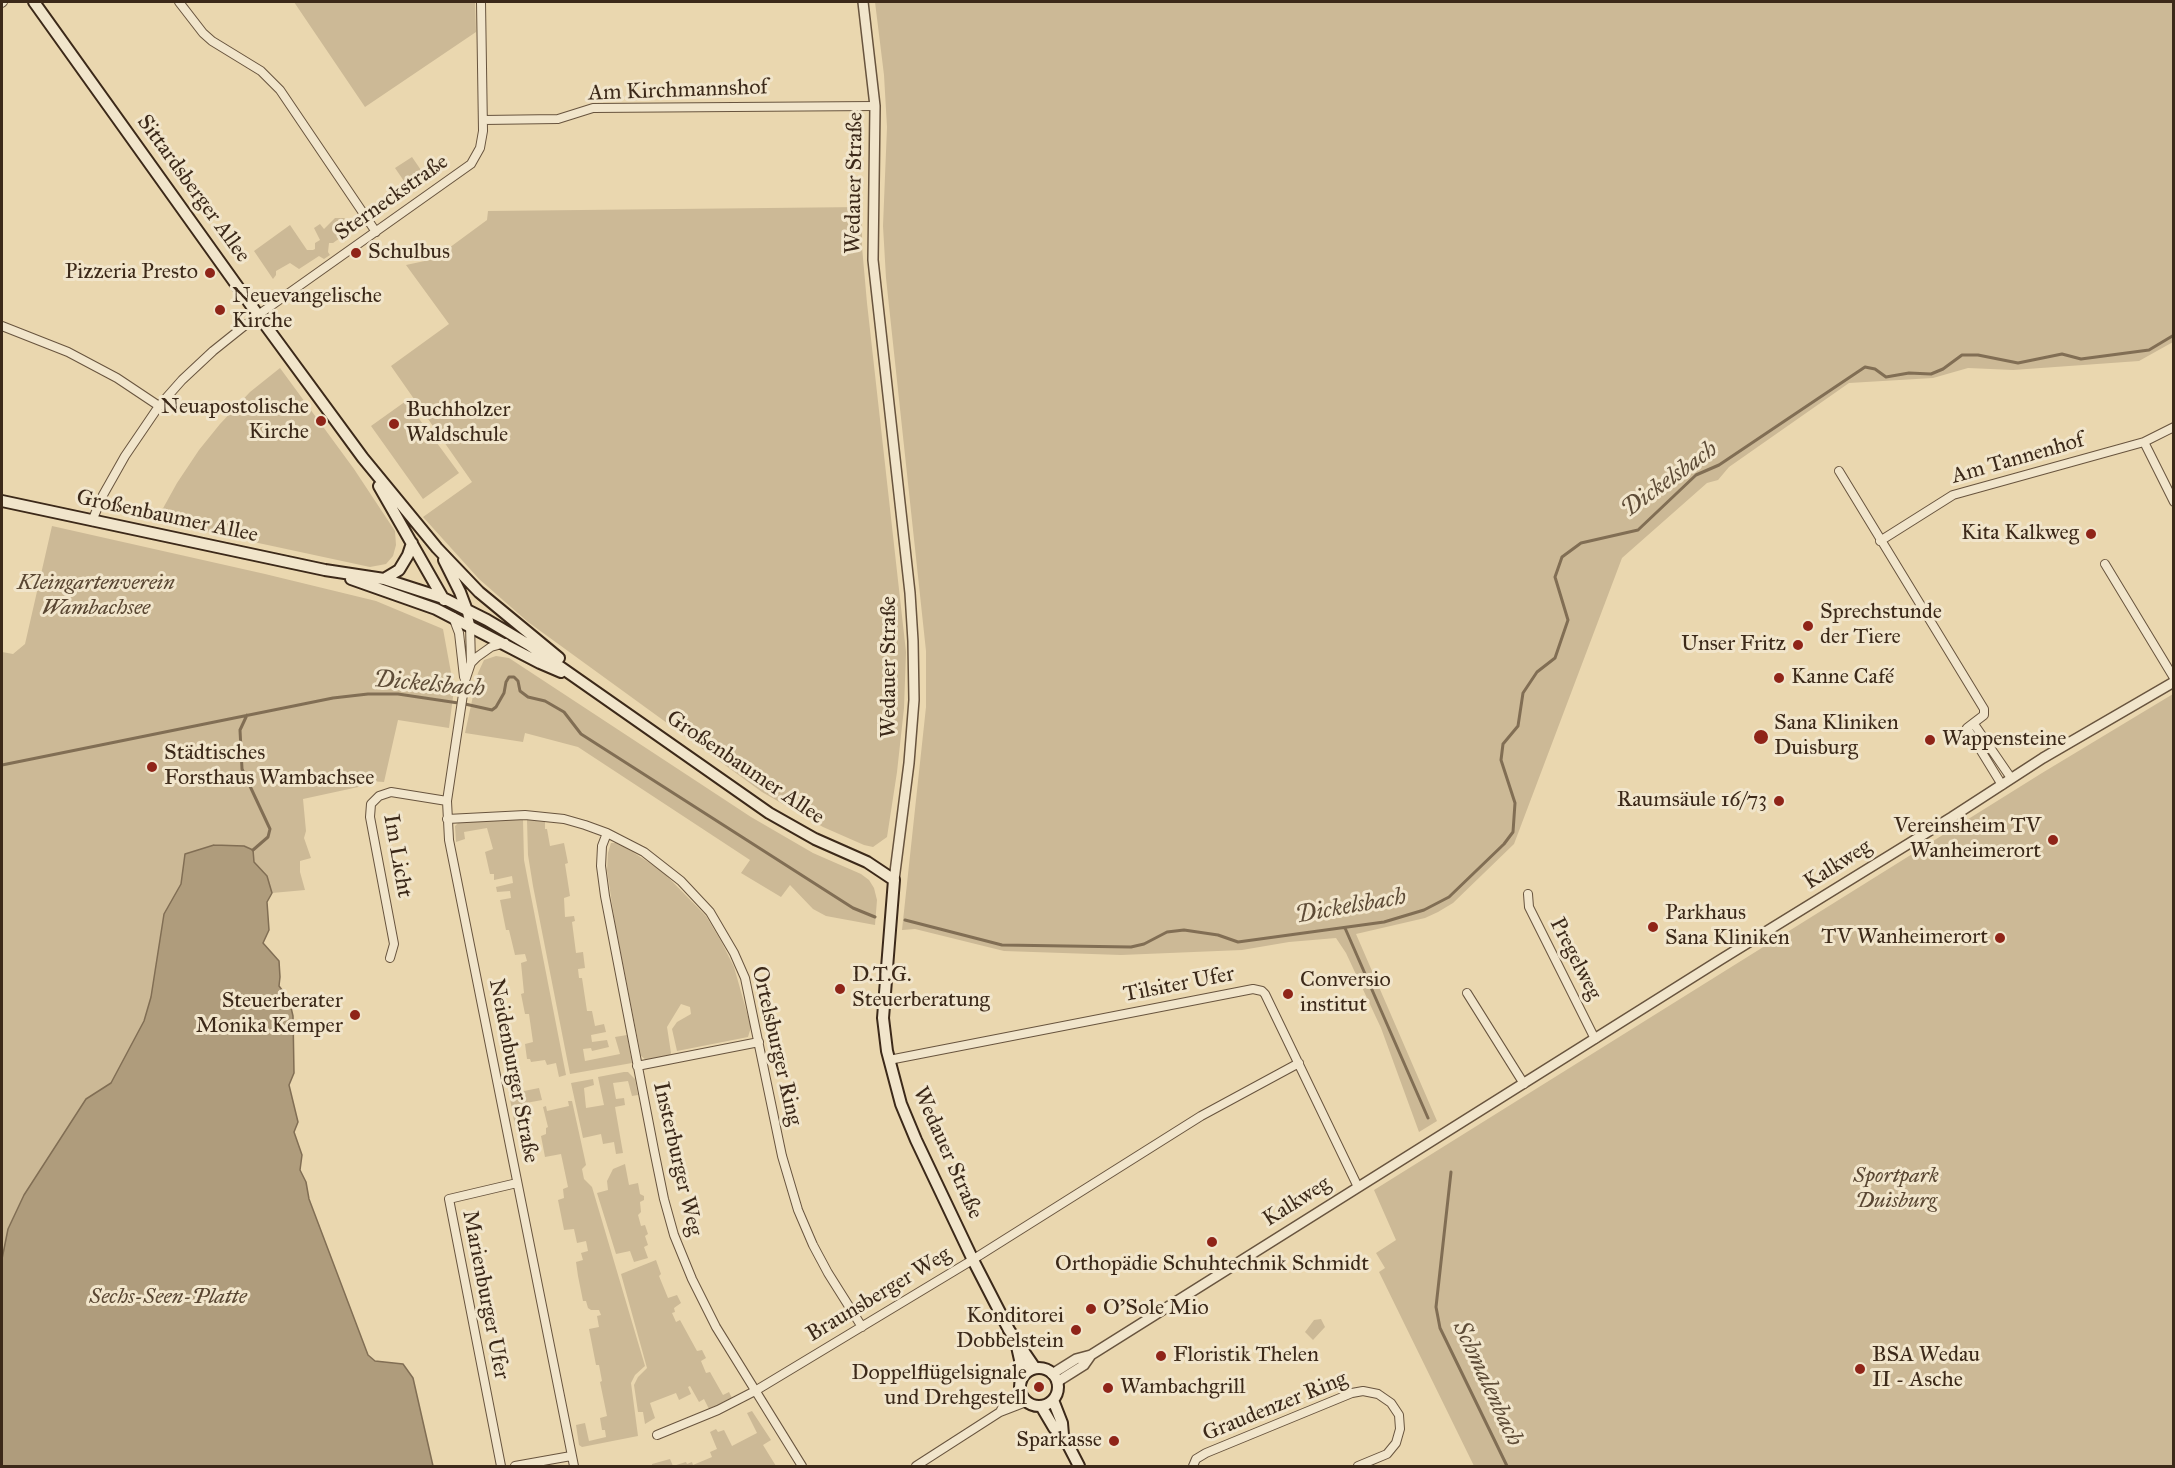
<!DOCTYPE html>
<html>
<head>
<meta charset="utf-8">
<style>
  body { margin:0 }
  #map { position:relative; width:2175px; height:1468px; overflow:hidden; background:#ead7af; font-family:"IM FELL Great Primer",serif }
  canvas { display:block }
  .frame { position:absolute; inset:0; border:3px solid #3c2919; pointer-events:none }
</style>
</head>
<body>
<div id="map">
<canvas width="2175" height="1468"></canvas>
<div class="frame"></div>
</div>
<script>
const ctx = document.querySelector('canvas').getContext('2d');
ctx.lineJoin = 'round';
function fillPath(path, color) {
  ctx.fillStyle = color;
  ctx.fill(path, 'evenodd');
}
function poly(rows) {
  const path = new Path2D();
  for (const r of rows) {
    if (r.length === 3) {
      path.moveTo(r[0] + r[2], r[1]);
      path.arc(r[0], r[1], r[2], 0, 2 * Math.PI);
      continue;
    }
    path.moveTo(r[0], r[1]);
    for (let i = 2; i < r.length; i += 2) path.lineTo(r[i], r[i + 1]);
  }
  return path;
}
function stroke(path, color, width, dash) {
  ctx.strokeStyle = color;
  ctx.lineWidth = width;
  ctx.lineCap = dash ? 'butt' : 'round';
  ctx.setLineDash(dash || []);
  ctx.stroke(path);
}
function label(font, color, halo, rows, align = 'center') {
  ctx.font = font + ' "IM FELL Great Primer",serif';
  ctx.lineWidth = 6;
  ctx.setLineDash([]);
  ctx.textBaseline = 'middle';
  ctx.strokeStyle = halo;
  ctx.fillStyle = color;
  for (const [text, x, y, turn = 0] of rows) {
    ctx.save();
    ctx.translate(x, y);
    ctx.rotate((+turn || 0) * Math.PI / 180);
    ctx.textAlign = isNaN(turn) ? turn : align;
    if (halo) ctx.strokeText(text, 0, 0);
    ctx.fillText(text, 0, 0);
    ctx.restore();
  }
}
fillPath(poly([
  [294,2,475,2,476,32,365,107],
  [875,2,2173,2,2173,342,2139,361,2013,370,1968,368,1933,378,1849,383,1729,467,1718,480,1707,483,1622,558,1514,844,1453,903,1438,912,1425,918,1356,934,1437,1121,1419,1132,1381,1028,1346,953,1336,938,1289,942,1242,950,1121,955,1004,951,915,929,902,930,926,707,926,651,886,278,883,226,887,127,884,75],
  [412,157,425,176,408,187,395,168],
  [862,207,862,247,867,303,906,652,904,708,897,772,887,837,873,847,864,845,823,827,762,792,528,622,479,579,423,517,472,482,391,366,449,324,406,265,434,259,487,220,488,211],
  [335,218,344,218,353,225,354,228,333,243,329,243,328,252,330,255,324,259,319,256,299,269,290,263,276,271,276,275,273,279,254,251,290,225,307,250,313,250,315,249,315,243,320,240,314,228,320,224,324,229],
  [280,368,354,469,395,531,396,545,393,556,386,564,370,567,156,521,177,483,199,450,220,424,250,392],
  [406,401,459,473,423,499,371,426],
  [52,526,265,574,376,601,443,629,454,689,449,728,398,720,384,782,369,781,363,786,303,799,306,831,304,838,311,858,300,861,300,872,305,890,272,893,267,902,269,930,263,943,279,961,280,977,279,986,289,999,293,1016,294,1073,289,1085,298,1122,294,1132,302,1155,300,1170,306,1182,309,1199,368,1355,375,1361,403,1364,413,1378,433,1466,2,1466,2,652,13,654,25,644],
  [496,656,509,658,751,817,813,853,861,874,869,880,874,888,877,900,875,925,826,916,813,909,790,885,781,897,741,873,750,860,578,747,525,733,523,742,465,733,478,673,484,660],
  [2173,694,2173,1466,1474,1466,1379,1272,1385,1268,1376,1253,1396,1240,1374,1190,2042,773],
  [506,819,523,820,524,860,528,881,566,1075,559,1077,556,1063,547,1065,545,1060,531,1062,530,1059,527,1059,525,1044,533,1042,529,1014,525,1014,521,994,524,993,521,963,527,961,525,954,515,955,509,930,506,930,500,900,511,898,510,891,497,892,496,887,513,883,512,876,494,880,494,874,490,874,485,852,493,849,487,828,464,832,465,839,456,842,455,826,458,823],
  [527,820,545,822,545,829,547,829,550,846,564,843,568,863,565,864,570,896,564,898,565,917,574,916,575,921,572,922,576,953,583,952,585,968,578,969,579,978,582,978,587,1011,592,1011,595,1026,604,1024,606,1032,591,1035,592,1042,607,1040,609,1047,592,1051,591,1048,583,1049,585,1061,620,1054,615,1037,627,1035,632,1063,570,1074,533,886,528,855],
  [611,843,616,843,625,847,662,871,706,916,721,941,734,967,751,1027,748,1037,677,1051,672,1029,677,1022,691,1014,690,1007,681,1004,667,1027,671,1053,670,1056,646,1060,641,1056,615,924,607,870,608,853],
  [624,1072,628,1072,635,1079,638,1095,632,1096,628,1081,613,1083,616,1099,624,1098,625,1105,615,1107,623,1153,616,1154,614,1142,603,1144,601,1134,583,1138,571,1083,593,1079,594,1085,584,1088,586,1108,604,1105,598,1077],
  [539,1088,542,1100,526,1103,528,1113,523,1114,525,1124,515,1126,509,1094],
  [568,1101,572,1101,585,1160,586,1165,582,1169,584,1179,592,1187,645,1366,635,1375,631,1383,638,1436,582,1447,579,1445,576,1425,585,1423,589,1441,606,1437,605,1430,602,1430,600,1418,607,1416,600,1382,602,1381,599,1365,596,1365,589,1329,599,1327,597,1316,601,1315,599,1310,591,1310,588,1308,586,1301,583,1301,578,1276,576,1262,583,1260,581,1253,588,1251,586,1241,577,1243,574,1229,564,1230,558,1200,564,1198,563,1189,568,1187,561,1154,545,1157,541,1136,546,1134,546,1128,548,1127,543,1107,546,1106,547,1111,569,1106],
  [625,1164,629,1185,638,1183,640,1194,644,1196,644,1200,640,1202,641,1212,638,1215,641,1226,645,1225,648,1234,645,1236,648,1245,644,1247,648,1258,634,1262,630,1251,616,1254,597,1193,608,1190,607,1181,613,1169],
  [656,1260,661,1274,659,1276,668,1298,677,1295,681,1303,674,1308,675,1312,672,1313,676,1322,680,1320,697,1351,702,1350,706,1358,701,1361,706,1373,710,1372,723,1395,729,1392,732,1398,709,1409,704,1399,699,1402,690,1386,688,1387,691,1394,679,1400,676,1393,650,1403,655,1418,645,1424,643,1412,638,1412,634,1385,638,1377,647,1368,621,1274],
  [1321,1319,1325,1327,1313,1340,1305,1332,1314,1320],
  [752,1411,771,1440,763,1445,776,1466,652,1466,652,1464,670,1459,673,1466,686,1462,687,1464,692,1462,693,1465,712,1457,710,1452,717,1449,710,1432,716,1429,718,1432,724,1430,732,1446,757,1433,747,1413]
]), '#ccb996');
const water = poly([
  [214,845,244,846,253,850,254,862,267,876,272,893,267,902,269,930,263,943,279,961,280,977,279,986,289,999,293,1016,294,1073,289,1085,298,1122,294,1132,302,1155,300,1170,306,1182,309,1199,368,1355,375,1361,403,1364,413,1378,433,1466,2,1466,2,1259,8,1229,24,1195,86,1099,111,1083,144,1021,151,997,164,914,181,884,185,854,214,845]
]);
fillPath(water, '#af9c7c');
stroke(water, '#816e54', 1.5);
stroke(poly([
  [247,715,240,730,242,769,270,829,268,837,253,850],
  [2,765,333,698,368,694,398,694,465,704,492,710,496,707,504,693,506,682,509,677,514,677,518,681,520,691,528,697,545,701,564,712,581,734,853,908,875,917],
  [905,920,1002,945,1131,947,1144,944,1167,932,1184,930,1218,935,1238,942,1384,922,1424,910,1449,897,1504,844,1513,832,1515,803,1501,760,1503,744,1518,726,1523,693,1537,672,1555,658,1568,620,1555,577,1562,557,1581,543,1638,530,1696,475,1719,465,1865,367,1875,369,1886,377,1909,373,1931,374,1943,369,1962,355,1978,355,2018,363,2062,354,2081,359,2149,350,2174,335],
  [1345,928,1428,1118],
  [1451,1172,1436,1307,1440,1328,1507,1466]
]), '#816e54', 3);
const minor = poly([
  [179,2,203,33,212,41,261,71,280,90,376,232],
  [2,3,3,2],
  [483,120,558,119,593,108,875,106],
  [2,326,68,352,117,378,159,406],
  [2144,442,2174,502],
  [1839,471,1984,709,1984,715,1967,728,2002,785],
  [92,521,103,495,125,456,159,406,182,380,213,351,258,315,471,164,480,148,483,131,481,2],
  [1880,541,1953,495,2144,442,2174,427],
  [2105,564,2174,678],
  [466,608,470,625,471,663,465,681,447,801,449,840,574,1466],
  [453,617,459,633,464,677],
  [471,663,477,657,491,647,505,643],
  [1974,724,2011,778],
  [447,819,525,815,564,819,585,825,607,833,644,852,681,881,710,912,734,953,745,978,782,1156,798,1210,813,1245,828,1273,862,1327],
  [607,833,602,846,601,866,605,896,654,1150,664,1199,674,1235,692,1279,716,1327,802,1466],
  [1528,894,1529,907,1595,1039],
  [390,958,394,944,370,817,371,804,379,796,391,792,447,801],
  [1467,993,1524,1084],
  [889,1060,1253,989,1262,991,1265,994,1358,1187],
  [637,1066,759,1042],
  [1000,1412,1004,1404,1020,1391],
  [657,1435,718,1410,755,1391,969,1262,1201,1116,1299,1063],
  [501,1466,449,1199,517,1183],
  [515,1466,571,1456],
  [916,1466,1000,1412,1026,1402],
  [1193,1466,1196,1459,1206,1453,1352,1393,1363,1391,1378,1394,1391,1403,1399,1415,1400,1429,1396,1443,1387,1454,1358,1466]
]);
const tertiary = poly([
  [863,2,875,106,873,260,910,593,913,641,914,700,909,763,894,880],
  [1052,1374,1076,1359,1091,1355,1720,960,1952,817,2043,758,2174,682],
  [1057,1382,1084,1365,1091,1355]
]);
const secondary = poly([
  [34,2,258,315,363,458,437,548,479,592,559,658],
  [379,486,444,600],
  [2,501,325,570,384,579,443,598,487,620,529,645,769,813,815,839,867,862,894,880,883,1018,887,1051,901,1104,916,1140,973,1260,1009,1330,1035,1368],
  [444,560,460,592,466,608],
  [351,579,436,609,540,663,561,672],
  [384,579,399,570,408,555,412,543],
  [1016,1342,1020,1360,1026,1373],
  [1039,1387,19],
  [1053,1400,1062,1423,1063,1435,1079,1466],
  [1041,1406,1054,1428,1063,1435]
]);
stroke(minor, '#68543e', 10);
stroke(tertiary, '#68543e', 12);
stroke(secondary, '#3c2919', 14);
stroke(minor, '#f1e5cb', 8);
stroke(tertiary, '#f1e5cb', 9);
stroke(secondary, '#f1e5cb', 10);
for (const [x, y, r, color] of [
  [356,253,6,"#8f2418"],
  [210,273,6,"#8f2418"],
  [220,310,6,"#8f2418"],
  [321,421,6,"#8f2418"],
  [394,424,6,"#8f2418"],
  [2091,534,6,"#8f2418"],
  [1808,626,6,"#8f2418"],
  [1798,645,6,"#8f2418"],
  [1779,678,6,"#8f2418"],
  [1761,737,8,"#8f2418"],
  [1930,740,6,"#8f2418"],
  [152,767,6,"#8f2418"],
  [1779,801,6,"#8f2418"],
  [2053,840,6,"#8f2418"],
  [1653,927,6,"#8f2418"],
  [2000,938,6,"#8f2418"],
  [840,989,6,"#8f2418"],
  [1288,994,6,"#8f2418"],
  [355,1015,6,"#8f2418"],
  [1212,1242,6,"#8f2418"],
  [1091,1309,6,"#8f2418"],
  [1076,1330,6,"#8f2418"],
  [1161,1356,6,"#8f2418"],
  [1860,1369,6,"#8f2418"],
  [1039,1387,6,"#8f2418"],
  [1108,1388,6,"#8f2418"],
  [1114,1441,6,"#8f2418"]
]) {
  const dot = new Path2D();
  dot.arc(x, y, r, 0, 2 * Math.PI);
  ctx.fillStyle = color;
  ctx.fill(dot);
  stroke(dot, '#f1e5cb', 2);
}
label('22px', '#3c2919', '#f1e5cb', [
  ["Am Kirchmannshof",678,91,-2],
  ["Wedauer Straße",855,183,-89],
  ["Sittardsberger Allee",193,189,54],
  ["Sterneckstraße",392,198,-35],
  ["Am Tannenhof",2018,459,-16],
  ["Großenbaumer Allee",167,517,12],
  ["Wedauer Straße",890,667,-90],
  ["Großenbaumer Allee",745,768,34],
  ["Im Licht",397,856,80],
  ["Kalkweg",1838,865,-32],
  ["Pregelweg",1575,959,63],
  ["Tilsiter Ufer",1179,985,-11],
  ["Ortelsburger Ring",776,1046,77],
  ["Neidenburger Straße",513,1071,79],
  ["Wedauer Straße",947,1153,66],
  ["Insterburger Weg",677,1159,77],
  ["Kalkweg",1297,1202,-32],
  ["Marienburger Ufer",485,1295,79],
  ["Braunsberger Weg",879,1295,-31],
  ["Graudenzer Ring",1275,1407,-22]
]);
label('22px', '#3c2919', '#f1e5cb', [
  ["Schulbus",368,253],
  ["Pizzeria Presto",198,273,"right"],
  ["Neuevangelische",232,297],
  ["Kirche",232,322],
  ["Neuapostolische",309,408,"right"],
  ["Kirche",309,433,"right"],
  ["Buchholzer",406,411],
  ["Waldschule",406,436],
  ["Kita Kalkweg",2079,534,"right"],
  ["Sprechstunde",1820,613],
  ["der Tiere",1820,638],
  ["Unser Fritz",1786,645,"right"],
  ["Kanne Café",1791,678],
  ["Sana Kliniken",1774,724],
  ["Duisburg",1774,749],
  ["Wappensteine",1942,740],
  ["Städtisches",164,754],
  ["Forsthaus Wambachsee",164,779],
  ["Raumsäule 16/73",1767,801,"right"],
  ["Vereinsheim TV",2041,827,"right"],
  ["Wanheimerort",2041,852,"right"],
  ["Parkhaus",1665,914],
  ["Sana Kliniken",1665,939],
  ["TV Wanheimerort",1988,938,"right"],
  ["D.T.G.",852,976],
  ["Steuerberatung",852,1001],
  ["Conversio",1300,981],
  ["institut",1300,1006],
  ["Steuerberater",343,1002,"right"],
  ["Monika Kemper",343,1027,"right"],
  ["Orthopädie Schuhtechnik Schmidt",1212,1265,"center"],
  ["O'Sole Mio",1103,1309],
  ["Konditorei",1064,1317,"right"],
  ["Dobbelstein",1064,1342,"right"],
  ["Floristik Thelen",1173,1356],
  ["BSA Wedau",1872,1356],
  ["II - Asche",1872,1381],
  ["Doppelflügelsignale",1027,1374,"right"],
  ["und Drehgestell",1027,1399,"right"],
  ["Wambachgrill",1120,1388],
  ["Sparkasse",1102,1441,"right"]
], 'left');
label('italic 22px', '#594632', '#f1e5cb', [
  ["Kleingartenverein",96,584],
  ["Wambachsee",96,609],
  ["Sportpark",1896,1177],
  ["Duisburg",1896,1202],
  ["Sechs-Seen-Platte",168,1298]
]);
label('italic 24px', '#5e4c37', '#f1e5cb', [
  ["Dickelsbach",1670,480,-36],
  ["Dickelsbach",429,685,5],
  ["Dickelsbach",1351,907,-10],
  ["Schmalenbach",1487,1384,65]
]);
</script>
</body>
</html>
